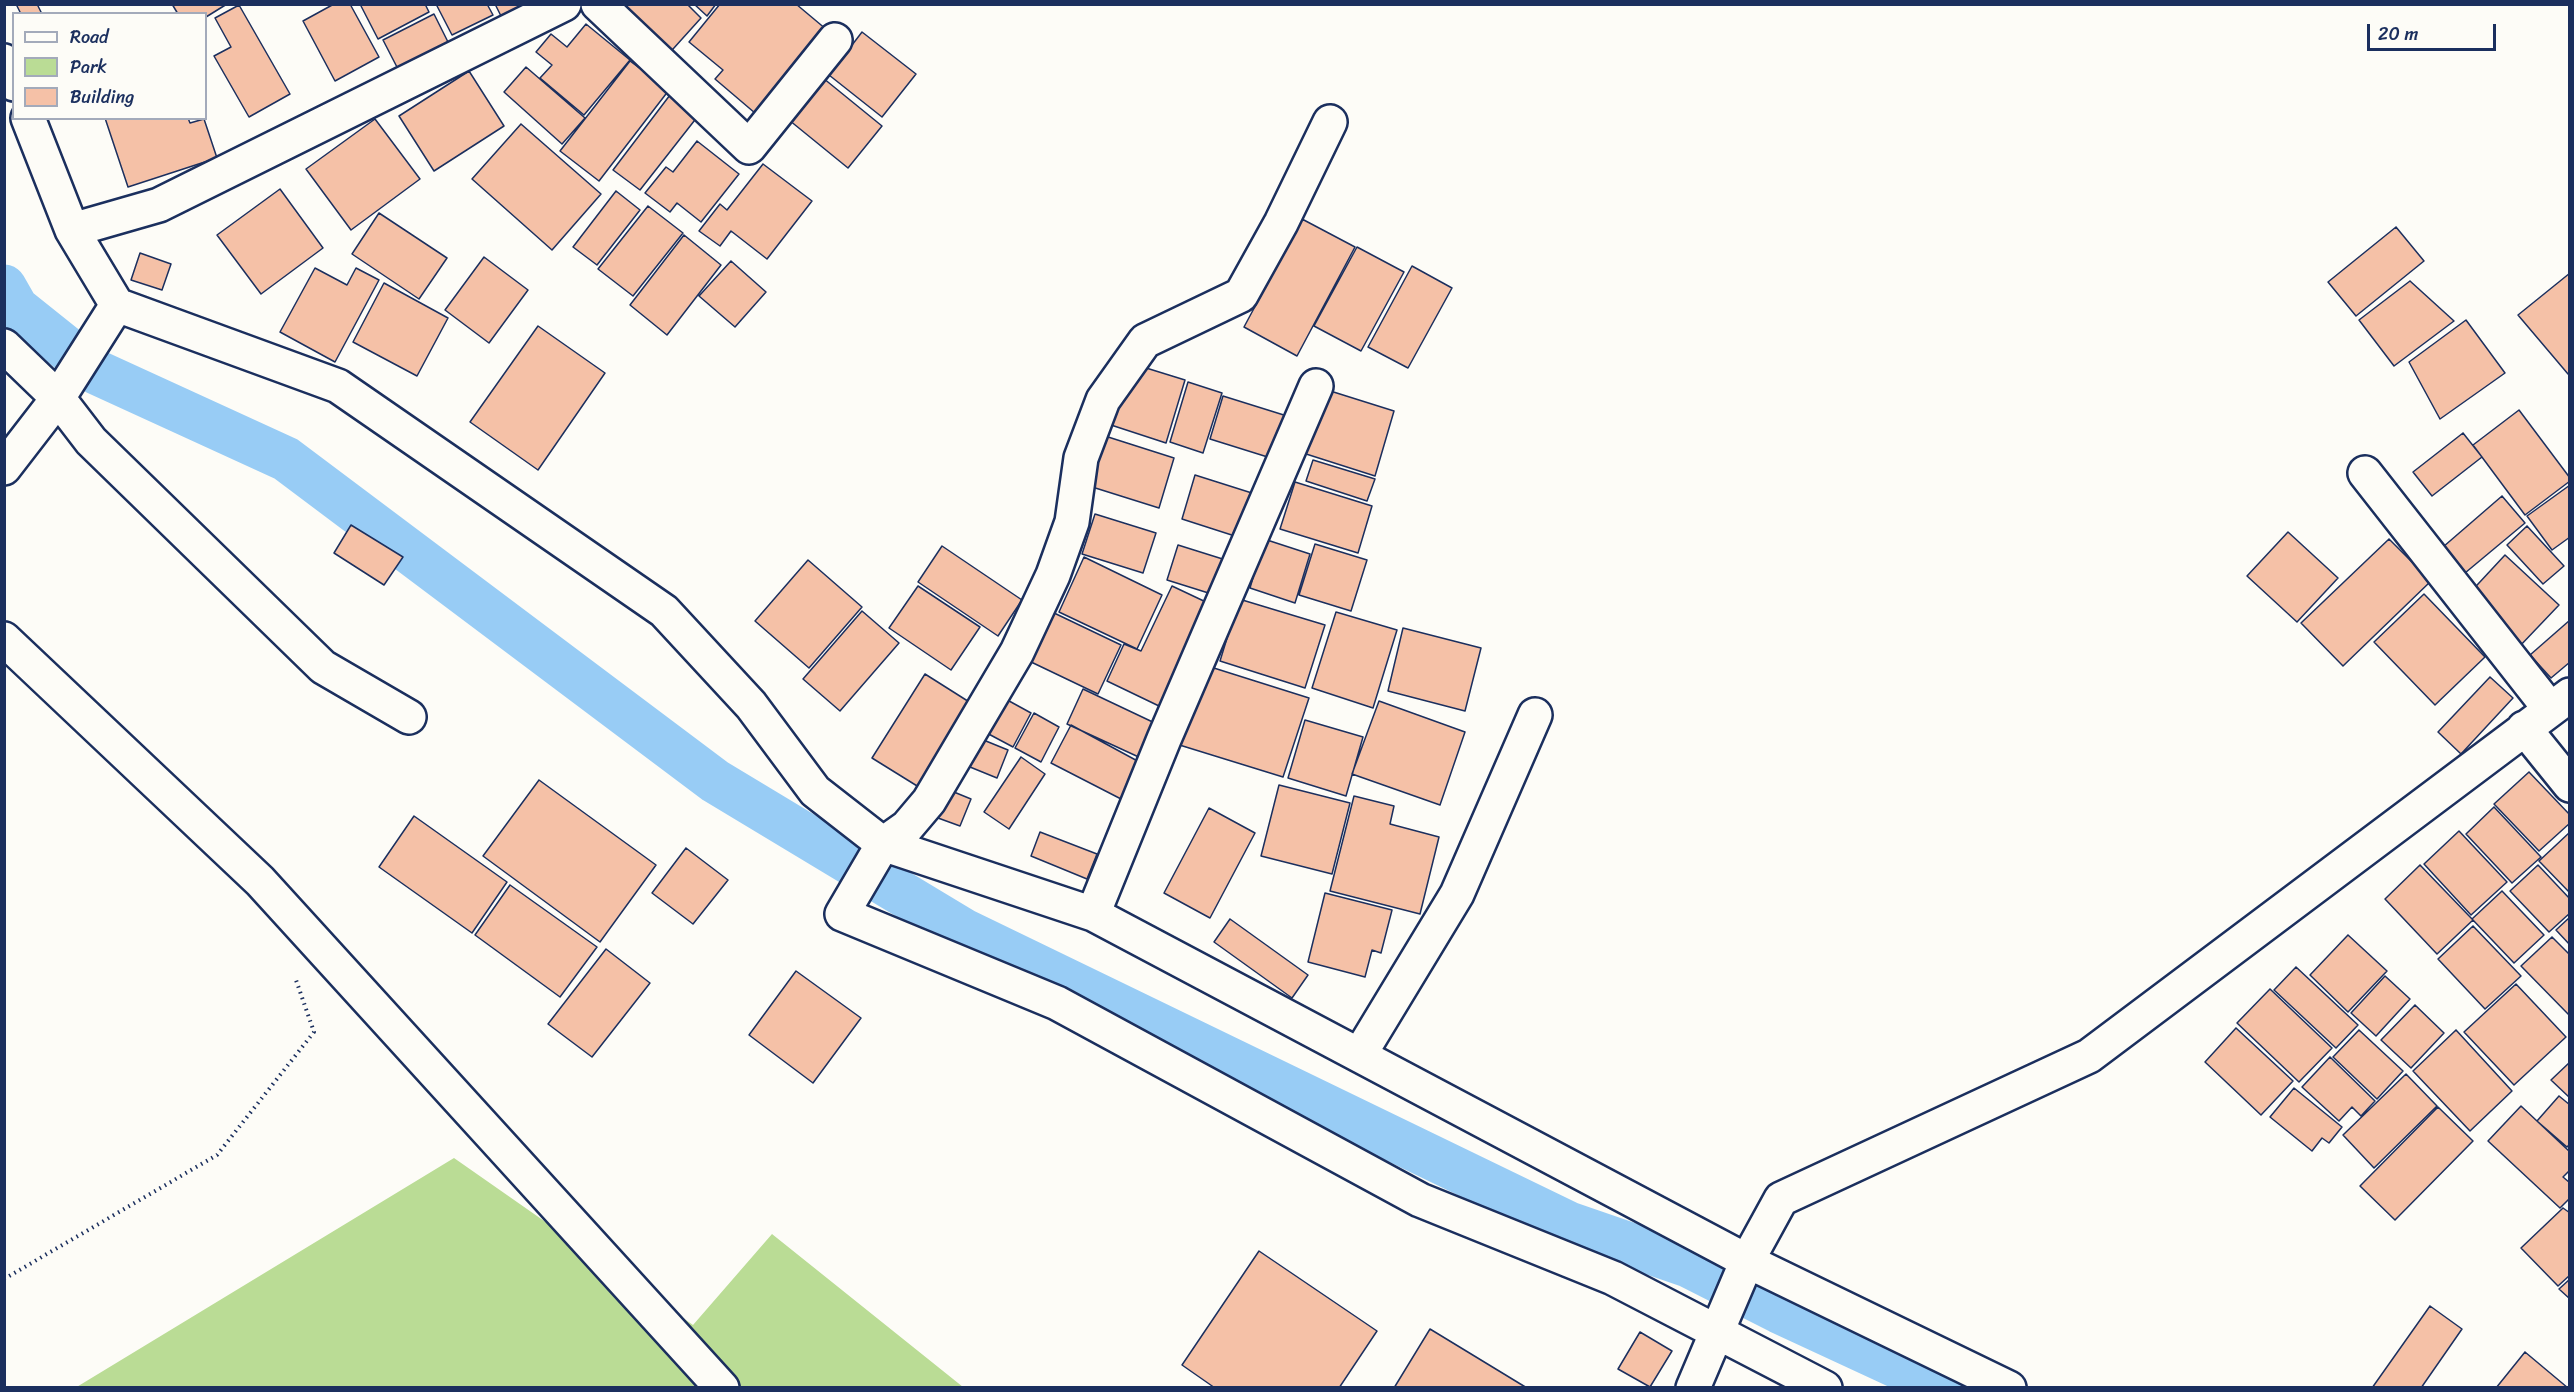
<!DOCTYPE html>
<html>
<head>
<meta charset="utf-8">
<style>
  body { margin:0 }
  #map { position:relative; width:2574px; height:1392px; overflow:hidden; background:#fdfcf7; font-family:Sriracha,sans-serif }
  canvas { display:block }
  .frame { position:absolute; inset:0; border:6px solid #1b2f5e; pointer-events:none }
  .legend { position:absolute; left:12px; top:12px; width:195px; height:108px; box-sizing:border-box; background:#fdfcf7; border:2px solid #a3aaba; margin:0; padding:8px 10px; list-style:none; font-size:18px; color:#1b2f5e }
  .legend li { display:flex; align-items:center; gap:12px; height:30px }
  .legend b { width:30px; border:2px solid #a3aaba }
  .scale { position:absolute; left:2367px; top:24px; width:129px; height:27px; box-sizing:border-box; border:3px solid #1b2f5e; border-top:0; padding-left:8px; font-size:18px; line-height:21px; white-space:nowrap; color:#1b2f5e; -webkit-text-stroke:4px #fdfcf7; paint-order:stroke }
</style>
</head>
<body>
<div id="map">
<canvas width="2574" height="1392"></canvas>
<div class="frame"></div>
<ul class="legend">
<li><b style="height:8px;background:#fdfcf7"></b>Road</li>
<li><b style="height:16px;background:#badc95"></b>Park</li>
<li><b style="height:16px;background:#f5c1a7"></b>Building</li>
</ul>
<div class="scale">20 m</div>
</div>
<script>
const ctx = document.querySelector('canvas').getContext('2d');
ctx.lineJoin = 'round';
function fillPath(path, color) {
  ctx.fillStyle = color;
  ctx.fill(path, 'evenodd');
}
function poly(rows) {
  const path = new Path2D();
  for (const r of rows) {
    path.moveTo(r[0], r[1]);
    for (let i = 2; i < r.length; i += 2) path.lineTo(r[i], r[i + 1]);
  }
  return path;
}
function stroke(path, color, width, dash) {
  ctx.strokeStyle = color;
  ctx.lineWidth = width;
  ctx.lineCap = dash ? 'butt' : 'round';
  ctx.setLineDash(dash || []);
  ctx.stroke(path);
}
fillPath(poly([
  [454,1158,693,1325,772,1234,963,1387,75,1388]
]), '#badc95');
stroke(poly([
  [4,287,16,308,96,372,286,459,715,781,964,931,1569,1224,1688,1265,1779,1311,1945,1388]
]), '#98ccf5', 45);
const building = poly([
  [16,4,37,4,42,14,21,14,16,4],
  [172,4,227,4,206,17,206,14,178,14,172,4],
  [334,4,350,4,379,57,335,81,303,21,334,4],
  [360,4,425,4,429,12,378,39,360,4],
  [436,4,487,4,493,15,452,35,436,4],
  [495,4,547,4,508,30,495,4],
  [612,4,687,4,701,18,664,59,612,4],
  [694,4,716,4,707,16,694,4],
  [720,4,796,4,833,35,762,119,715,79,723,70,689,42,720,4],
  [239,5,290,94,249,117,214,56,231,47,215,18,239,5],
  [434,14,450,46,399,71,383,40,434,14],
  [586,24,630,60,584,115,540,78,552,65,536,52,551,34,567,47,586,24],
  [862,32,916,74,882,117,829,75,862,32],
  [630,61,669,90,599,181,560,151,630,61],
  [526,67,585,118,562,144,504,92,526,67],
  [469,71,504,126,434,171,399,116,469,71],
  [823,78,882,126,848,168,789,120,823,78],
  [670,95,698,116,640,190,613,170,670,95],
  [105,118,188,118,190,123,204,119,217,158,128,187,105,118],
  [375,119,420,179,351,230,306,169,375,119],
  [521,124,601,194,552,250,472,179,521,124],
  [697,141,739,174,701,222,677,203,670,212,645,193,666,167,673,172,697,141],
  [763,164,812,201,767,259,731,231,720,246,699,231,720,204,727,210,763,164],
  [280,189,323,248,261,294,217,235,280,189],
  [616,191,640,210,597,265,573,247,616,191],
  [648,206,683,233,633,296,598,269,648,206],
  [379,213,447,258,419,299,352,254,379,213],
  [1302,219,1355,247,1297,356,1244,327,1302,219],
  [2396,227,2424,261,2356,316,2328,282,2396,227],
  [684,235,721,265,667,335,630,305,684,235],
  [1357,247,1404,272,1361,351,1314,326,1357,247],
  [140,253,171,264,162,290,131,280,140,253],
  [484,257,528,290,489,343,445,310,484,257],
  [731,261,766,292,735,327,699,296,731,261],
  [1412,266,1452,288,1408,368,1368,347,1412,266],
  [315,268,347,285,356,268,379,280,335,362,280,332,315,268],
  [2570,273,2570,373,2568,374,2518,315,2570,273],
  [2410,281,2454,321,2394,366,2359,320,2410,281],
  [384,283,448,318,417,376,353,342,384,283],
  [2466,320,2505,373,2440,419,2409,362,2466,320],
  [538,326,605,373,538,470,470,422,538,326],
  [1130,363,1185,380,1166,443,1111,425,1130,363],
  [1188,382,1222,393,1203,453,1170,442,1188,382],
  [1324,389,1394,411,1375,476,1303,453,1324,389],
  [1223,396,1287,416,1274,459,1210,439,1223,396],
  [2519,410,2570,478,2570,481,2525,515,2473,445,2519,410],
  [2463,433,2482,457,2432,496,2413,472,2463,433],
  [1105,436,1174,458,1159,508,1089,486,1105,436],
  [1313,460,1375,479,1367,501,1306,481,1313,460],
  [1195,475,1255,494,1241,538,1182,519,1195,475],
  [1295,482,1372,506,1358,553,1280,529,1295,482],
  [2570,485,2570,537,2552,550,2527,516,2570,485],
  [2502,496,2525,523,2465,573,2443,547,2502,496],
  [1095,514,1156,533,1143,573,1082,554,1095,514],
  [351,525,403,557,384,585,334,553,351,525],
  [2527,526,2564,566,2543,584,2507,545,2527,526],
  [2288,532,2338,578,2297,622,2247,576,2288,532],
  [1264,539,1310,554,1295,603,1250,588,1264,539],
  [2389,539,2431,581,2343,666,2301,623,2389,539],
  [1315,544,1367,560,1351,611,1299,595,1315,544],
  [1178,545,1229,561,1218,596,1167,580,1178,545],
  [942,546,1022,600,998,636,918,582,942,546],
  [2505,555,2559,605,2518,648,2465,598,2505,555],
  [1084,557,1162,595,1137,649,1059,612,1084,557],
  [808,560,862,607,809,668,755,621,808,560],
  [918,586,980,627,951,670,889,628,918,586],
  [1172,586,1208,603,1159,706,1107,681,1124,644,1141,651,1172,586],
  [2424,594,2485,657,2435,705,2374,642,2424,594],
  [1239,599,1325,625,1305,688,1220,661,1239,599],
  [862,611,899,643,840,711,803,679,862,611],
  [1052,612,1121,645,1098,694,1029,661,1052,612],
  [1336,612,1397,630,1373,708,1312,688,1336,612],
  [2570,620,2570,662,2551,678,2530,655,2570,620],
  [1403,628,1481,648,1465,711,1388,691,1403,628],
  [1198,663,1309,698,1283,777,1173,743,1198,663],
  [925,674,974,705,922,789,872,758,925,674],
  [2490,677,2513,698,2461,754,2438,732,2490,677],
  [1083,689,1159,725,1143,759,1067,724,1083,689],
  [1000,696,1031,713,1013,747,983,731,1000,696],
  [1379,701,1465,732,1440,805,1352,774,1379,701],
  [1034,713,1059,727,1041,762,1015,748,1034,713],
  [1305,720,1363,737,1346,796,1288,778,1305,720],
  [1071,725,1143,764,1123,800,1051,763,1071,725],
  [981,739,1008,750,997,778,970,767,981,739],
  [1021,757,1045,774,1009,829,984,812,1021,757],
  [2529,772,2570,815,2570,823,2539,851,2494,804,2529,772],
  [539,780,656,865,600,942,483,856,539,780],
  [1279,785,1350,803,1332,874,1261,856,1279,785],
  [949,790,971,799,960,826,938,818,949,790],
  [1354,796,1394,806,1390,824,1439,837,1420,914,1330,891,1354,796],
  [2494,807,2541,857,2512,883,2466,834,2494,807],
  [1209,808,1255,833,1210,918,1164,893,1209,808],
  [414,816,507,882,472,933,379,867,414,816],
  [2459,831,2507,882,2471,915,2424,864,2459,831],
  [1040,832,1097,854,1087,879,1031,856,1040,832],
  [2570,832,2570,893,2539,861,2570,832],
  [686,848,728,880,693,924,652,893,686,848],
  [2420,865,2473,920,2437,954,2385,899,2420,865],
  [2538,865,2570,899,2570,913,2549,932,2510,891,2538,865],
  [510,885,597,947,560,997,475,935,510,885],
  [2502,891,2544,935,2514,963,2472,919,2502,891],
  [1325,893,1392,910,1381,953,1372,950,1365,977,1308,962,1325,893],
  [2570,917,2570,945,2556,930,2570,917],
  [1230,919,1308,975,1292,998,1214,942,1230,919],
  [2473,926,2521,976,2485,1009,2438,959,2473,926],
  [2348,935,2387,971,2348,1012,2310,975,2348,935],
  [2552,937,2570,955,2570,1016,2521,966,2552,937],
  [606,949,650,983,592,1057,548,1024,606,949],
  [2296,967,2358,1025,2336,1048,2274,990,2296,967],
  [796,971,861,1018,813,1083,749,1035,796,971],
  [2385,976,2410,999,2376,1036,2351,1013,2385,976],
  [2516,984,2566,1037,2514,1085,2464,1032,2516,984],
  [2270,989,2332,1048,2299,1082,2237,1023,2270,989],
  [2415,1005,2444,1033,2411,1068,2381,1040,2415,1005],
  [2236,1028,2293,1081,2261,1115,2205,1062,2236,1028],
  [2359,1030,2403,1071,2377,1099,2333,1057,2359,1030],
  [2456,1030,2512,1091,2470,1131,2413,1071,2456,1030],
  [2330,1057,2375,1101,2361,1116,2352,1107,2339,1121,2302,1087,2330,1057],
  [2570,1062,2570,1098,2551,1080,2570,1062],
  [2406,1074,2437,1106,2374,1168,2343,1135,2406,1074],
  [2294,1088,2342,1127,2329,1143,2322,1138,2312,1151,2270,1117,2294,1088],
  [2559,1096,2570,1105,2570,1144,2567,1147,2537,1121,2559,1096],
  [2521,1106,2570,1152,2570,1170,2563,1177,2570,1183,2570,1198,2560,1208,2488,1141,2521,1106],
  [2438,1107,2473,1141,2395,1220,2360,1186,2438,1107],
  [2563,1208,2570,1213,2570,1275,2558,1286,2521,1248,2563,1208],
  [1259,1251,1377,1331,1339,1388,1215,1388,1182,1365,1259,1251],
  [2570,1279,2570,1299,2559,1289,2570,1279],
  [2430,1306,2462,1329,2421,1388,2372,1388,2430,1306],
  [1430,1329,1527,1388,1394,1388,1430,1329],
  [1640,1332,1672,1351,1650,1387,1618,1369,1640,1332],
  [2525,1352,2568,1388,2496,1388,2525,1352]
]);
fillPath(building, '#f5c1a7');
stroke(building, '#1b2f5e', 1.5);
const minor = poly([
  [598,4,749,147,835,40],
  [4,61,14,84],
  [28,118,72,230,117,305,338,386,664,611,751,705,815,791,883,844,1093,914,1747,1261,2009,1388],
  [1330,122,1281,223,1241,295,1145,341,1103,400,1081,458,1072,522,1053,575,1017,652,929,801,907,827,883,844,842,914,1057,1003,1420,1200,1613,1278,1825,1388],
  [72,230,159,205,564,4],
  [117,305,58,398,91,441,323,667,409,717],
  [4,346,58,398,4,468],
  [2365,473,2550,709],
  [4,639,260,881,722,1388],
  [2524,728,2570,785],
  [1093,914,1164,739,1316,386],
  [1360,1054,1457,894,1535,715],
  [1693,1388,1747,1261,1781,1199,2089,1056,2570,695]
]);
stroke(minor, '#1b2f5e', 38);
stroke(poly([
  [4,1279,217,1155,314,1032,296,980]
]), '#1b2f5e', 4, [1.5, 4.5]);
stroke(minor, '#fdfcf7', 33);
</script>
</body>
</html>
